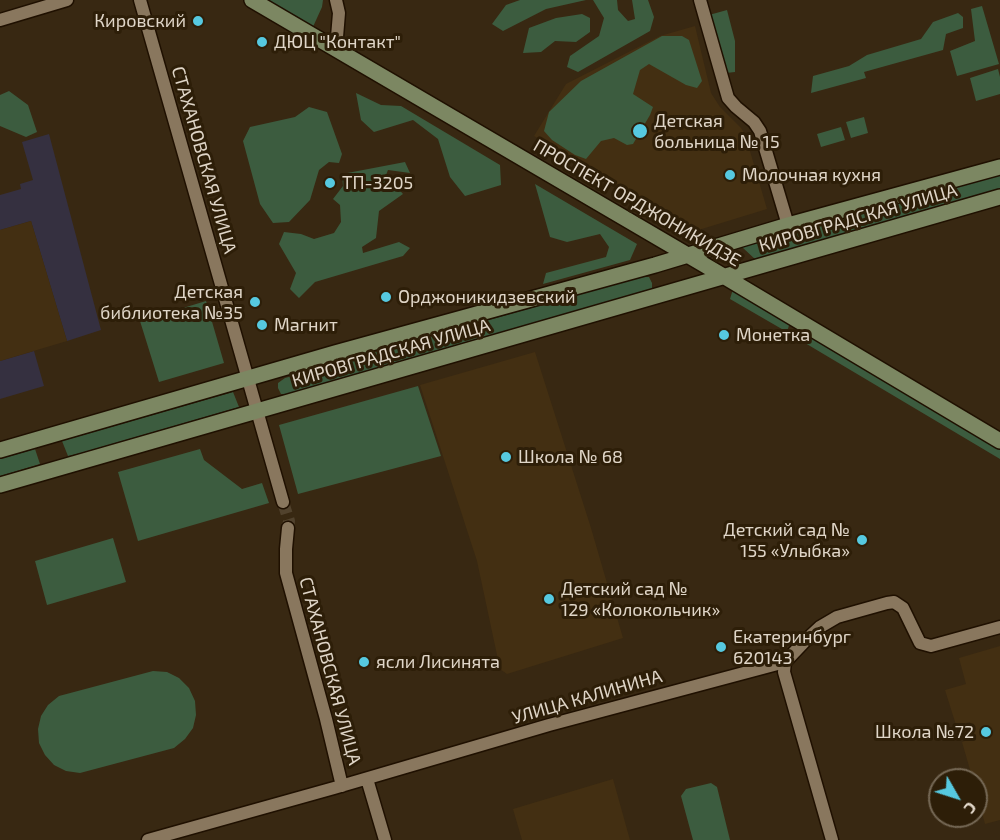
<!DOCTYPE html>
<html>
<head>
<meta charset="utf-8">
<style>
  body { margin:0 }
  #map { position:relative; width:1000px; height:840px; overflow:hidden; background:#382812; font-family:"Exo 2",sans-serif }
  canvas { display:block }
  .north { position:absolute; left:928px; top:768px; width:60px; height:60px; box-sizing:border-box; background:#2d1e08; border:2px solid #756855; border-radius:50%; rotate:129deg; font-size:16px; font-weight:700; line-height:24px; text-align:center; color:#e0d6c8 }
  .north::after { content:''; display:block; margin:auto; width:21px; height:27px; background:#56c9e0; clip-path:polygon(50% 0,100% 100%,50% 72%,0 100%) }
</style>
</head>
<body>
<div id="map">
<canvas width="1000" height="840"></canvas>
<div class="north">С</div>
</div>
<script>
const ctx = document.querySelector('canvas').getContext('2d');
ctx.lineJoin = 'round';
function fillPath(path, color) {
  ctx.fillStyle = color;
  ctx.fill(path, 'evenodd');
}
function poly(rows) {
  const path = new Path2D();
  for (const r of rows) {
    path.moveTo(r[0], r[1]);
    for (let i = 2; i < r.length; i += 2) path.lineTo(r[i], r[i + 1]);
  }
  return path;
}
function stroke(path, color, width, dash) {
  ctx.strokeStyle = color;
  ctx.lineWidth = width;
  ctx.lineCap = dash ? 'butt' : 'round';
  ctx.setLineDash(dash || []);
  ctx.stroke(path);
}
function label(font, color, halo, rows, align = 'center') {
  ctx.font = font + ' "Exo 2",sans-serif';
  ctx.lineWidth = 6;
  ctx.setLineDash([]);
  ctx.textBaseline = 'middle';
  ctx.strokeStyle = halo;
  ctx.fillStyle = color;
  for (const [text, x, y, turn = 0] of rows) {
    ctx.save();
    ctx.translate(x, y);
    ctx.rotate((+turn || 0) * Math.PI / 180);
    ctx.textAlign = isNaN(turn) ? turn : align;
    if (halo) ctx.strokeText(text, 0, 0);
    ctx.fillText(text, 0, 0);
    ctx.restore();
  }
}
fillPath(poly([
  [49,134,101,330,67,341,31,221,0,230,0,195,21,189,20,184,33,180,22,142],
  [34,351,44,386,0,399,0,361]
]), '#353040');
fillPath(poly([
  [695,26,711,93,720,107,741,128,745,134,767,209,692,232,534,136,566,84,660,36],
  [31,221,67,341,0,361,0,230],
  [535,352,591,528,623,638,507,674,500,669,477,561,420,385],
  [1000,646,1000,820,985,824,976,791,976,780,973,780,962,742,974,738,970,722,956,725,945,690,966,684,959,658],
  [613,779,630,840,522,840,513,809]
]), '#432f12');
fillPath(poly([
  [267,0,323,0,322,7,312,29],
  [520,0,586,0,546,9,503,31,492,24,506,5],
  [593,0,617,0,618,10,628,21,635,19,632,0,648,0,654,17,650,31,578,72,567,67,570,56,599,36,604,18],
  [982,6,999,64,957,76,950,51,975,41,971,9],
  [727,10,735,41,735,72,726,73,709,15],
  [958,13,963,17,963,28,946,34,943,50,864,72,866,78,811,93,813,76,849,66,867,55,921,39,933,22],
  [582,14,590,18,590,32,576,42,555,41,541,52,523,53,529,28,556,18],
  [662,36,682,36,689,40,702,81,697,88,686,85,649,64,640,70,633,94,653,107,650,115,633,144,627,145,614,138,601,141,586,159,575,155,552,140,544,131,549,112,581,81],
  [998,69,1000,77,1000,94,976,101,970,78],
  [9,91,28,105,37,132,26,137,0,126,0,95],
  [356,93,381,105,401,106,500,165,501,185,465,196,450,177,438,139,413,120,374,132,361,120],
  [309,107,327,112,342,154,339,163,329,162,319,170,310,200,289,222,273,223,260,204,243,141,250,127,295,117],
  [864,117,868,133,851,138,846,122],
  [841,127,845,140,821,147,817,134],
  [405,162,410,173,388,170,386,175,403,194,379,211,376,238,362,247,363,253,399,242,410,248,403,256,315,282,299,298,290,289,296,273,279,244,284,232,301,234,314,239,334,233,341,222,340,205,333,199,343,186,342,174],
  [1000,174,1000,192,757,261,742,247],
  [535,184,637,244,630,260,543,284,546,273,606,257,609,247,600,234,567,242,550,237],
  [640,277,649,277,652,283,652,289,644,294,291,394,281,394,278,388,278,383,285,378],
  [733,289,790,322,787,332,730,299],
  [206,301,224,363,159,382,140,321],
  [803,327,1000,445,1000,459,805,343],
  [418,386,441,456,298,494,279,425],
  [233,392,239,407,81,453,68,456,62,441],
  [35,449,40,464,0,476,0,459],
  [200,449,204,460,242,489,262,483,269,503,138,541,118,472],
  [113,538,126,582,47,605,35,561],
  [153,671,167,672,179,678,189,688,195,701,196,715,193,728,185,739,174,748,80,773,66,771,54,765,45,755,39,743,38,729,41,716,48,705,59,696],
  [711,783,717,787,730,840,693,840,681,796,686,789]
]), '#3c5c3f');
stroke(poly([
  [283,502,289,521,288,528]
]), '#51422d', 12, [12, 6]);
const street = poly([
  [140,0,283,502],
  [700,0,728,98,736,107,754,122,760,131,788,225],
  [0,20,67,0],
  [336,49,339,13,336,0],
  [288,528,286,549,286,573,326,719,342,786],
  [785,662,784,672,832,840],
  [367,779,385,840],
  [148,840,334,788,549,725,785,662,805,641,820,627,837,617,887,603,894,602,903,608,920,643,931,646,1000,627]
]);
const secondary = poly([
  [252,0,725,277,1000,441],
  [0,450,335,353,655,265,788,225,1000,167],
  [0,485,1000,197]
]);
stroke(street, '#1f1000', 15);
stroke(secondary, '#1f1000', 18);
stroke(street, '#89775e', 12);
stroke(secondary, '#7c8762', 15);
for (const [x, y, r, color] of [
  [198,21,6,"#56c9e0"],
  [262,42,6,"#56c9e0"],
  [640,131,8,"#56c9e0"],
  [730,175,6,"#56c9e0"],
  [330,183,6,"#56c9e0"],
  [386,297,6,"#56c9e0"],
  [255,302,6,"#56c9e0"],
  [262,325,6,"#56c9e0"],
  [724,335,6,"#56c9e0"],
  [506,457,6,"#56c9e0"],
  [862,540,6,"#56c9e0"],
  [549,599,6,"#56c9e0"],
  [721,647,6,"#56c9e0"],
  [364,662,6,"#56c9e0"],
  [986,732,6,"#56c9e0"]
]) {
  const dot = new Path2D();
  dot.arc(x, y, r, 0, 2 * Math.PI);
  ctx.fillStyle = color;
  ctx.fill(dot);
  stroke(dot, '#2d1e08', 2);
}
label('18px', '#e0d6c8', '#2d1e08', [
  ["Кировский",186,21,"right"],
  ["ДЮЦ \"Контакт\"",274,42],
  ["Детская",654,121],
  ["больница № 15",654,142],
  ["Молочная кухня",742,175],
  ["ТП-3205",342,183],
  ["Детская",243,292,"right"],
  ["библиотека №35",243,313,"right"],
  ["Орджоникидзевский",398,297],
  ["Магнит",274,325],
  ["Монетка",736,335],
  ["Школа № 68",518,457],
  ["Детский сад №",850,530,"right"],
  ["155 «Улыбка»",850,551,"right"],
  ["Детский сад №",561,589],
  ["129 «Колокольчик»",561,610],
  ["Екатеринбург",733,637],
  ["620143",733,658],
  ["ясли Лисинята",376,662],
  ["Школа №72",974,732,"right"]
], 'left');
label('18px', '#e0d6c8', '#2d1e08', [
  ["СТАХАНОВСКАЯ УЛИЦА",204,160,74],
  ["ПРОСПЕКТ ОРДЖОНИКИДЗЕ",637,203,30],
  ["КИРОВГРАДСКАЯ УЛИЦА",858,218,-16],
  ["КИРОВГРАДСКАЯ УЛИЦА",391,353,-16],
  ["СТАХАНОВСКАЯ УЛИЦА",330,671,75],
  ["УЛИЦА КАЛИНИНА",587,697,-16]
]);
</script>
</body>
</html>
